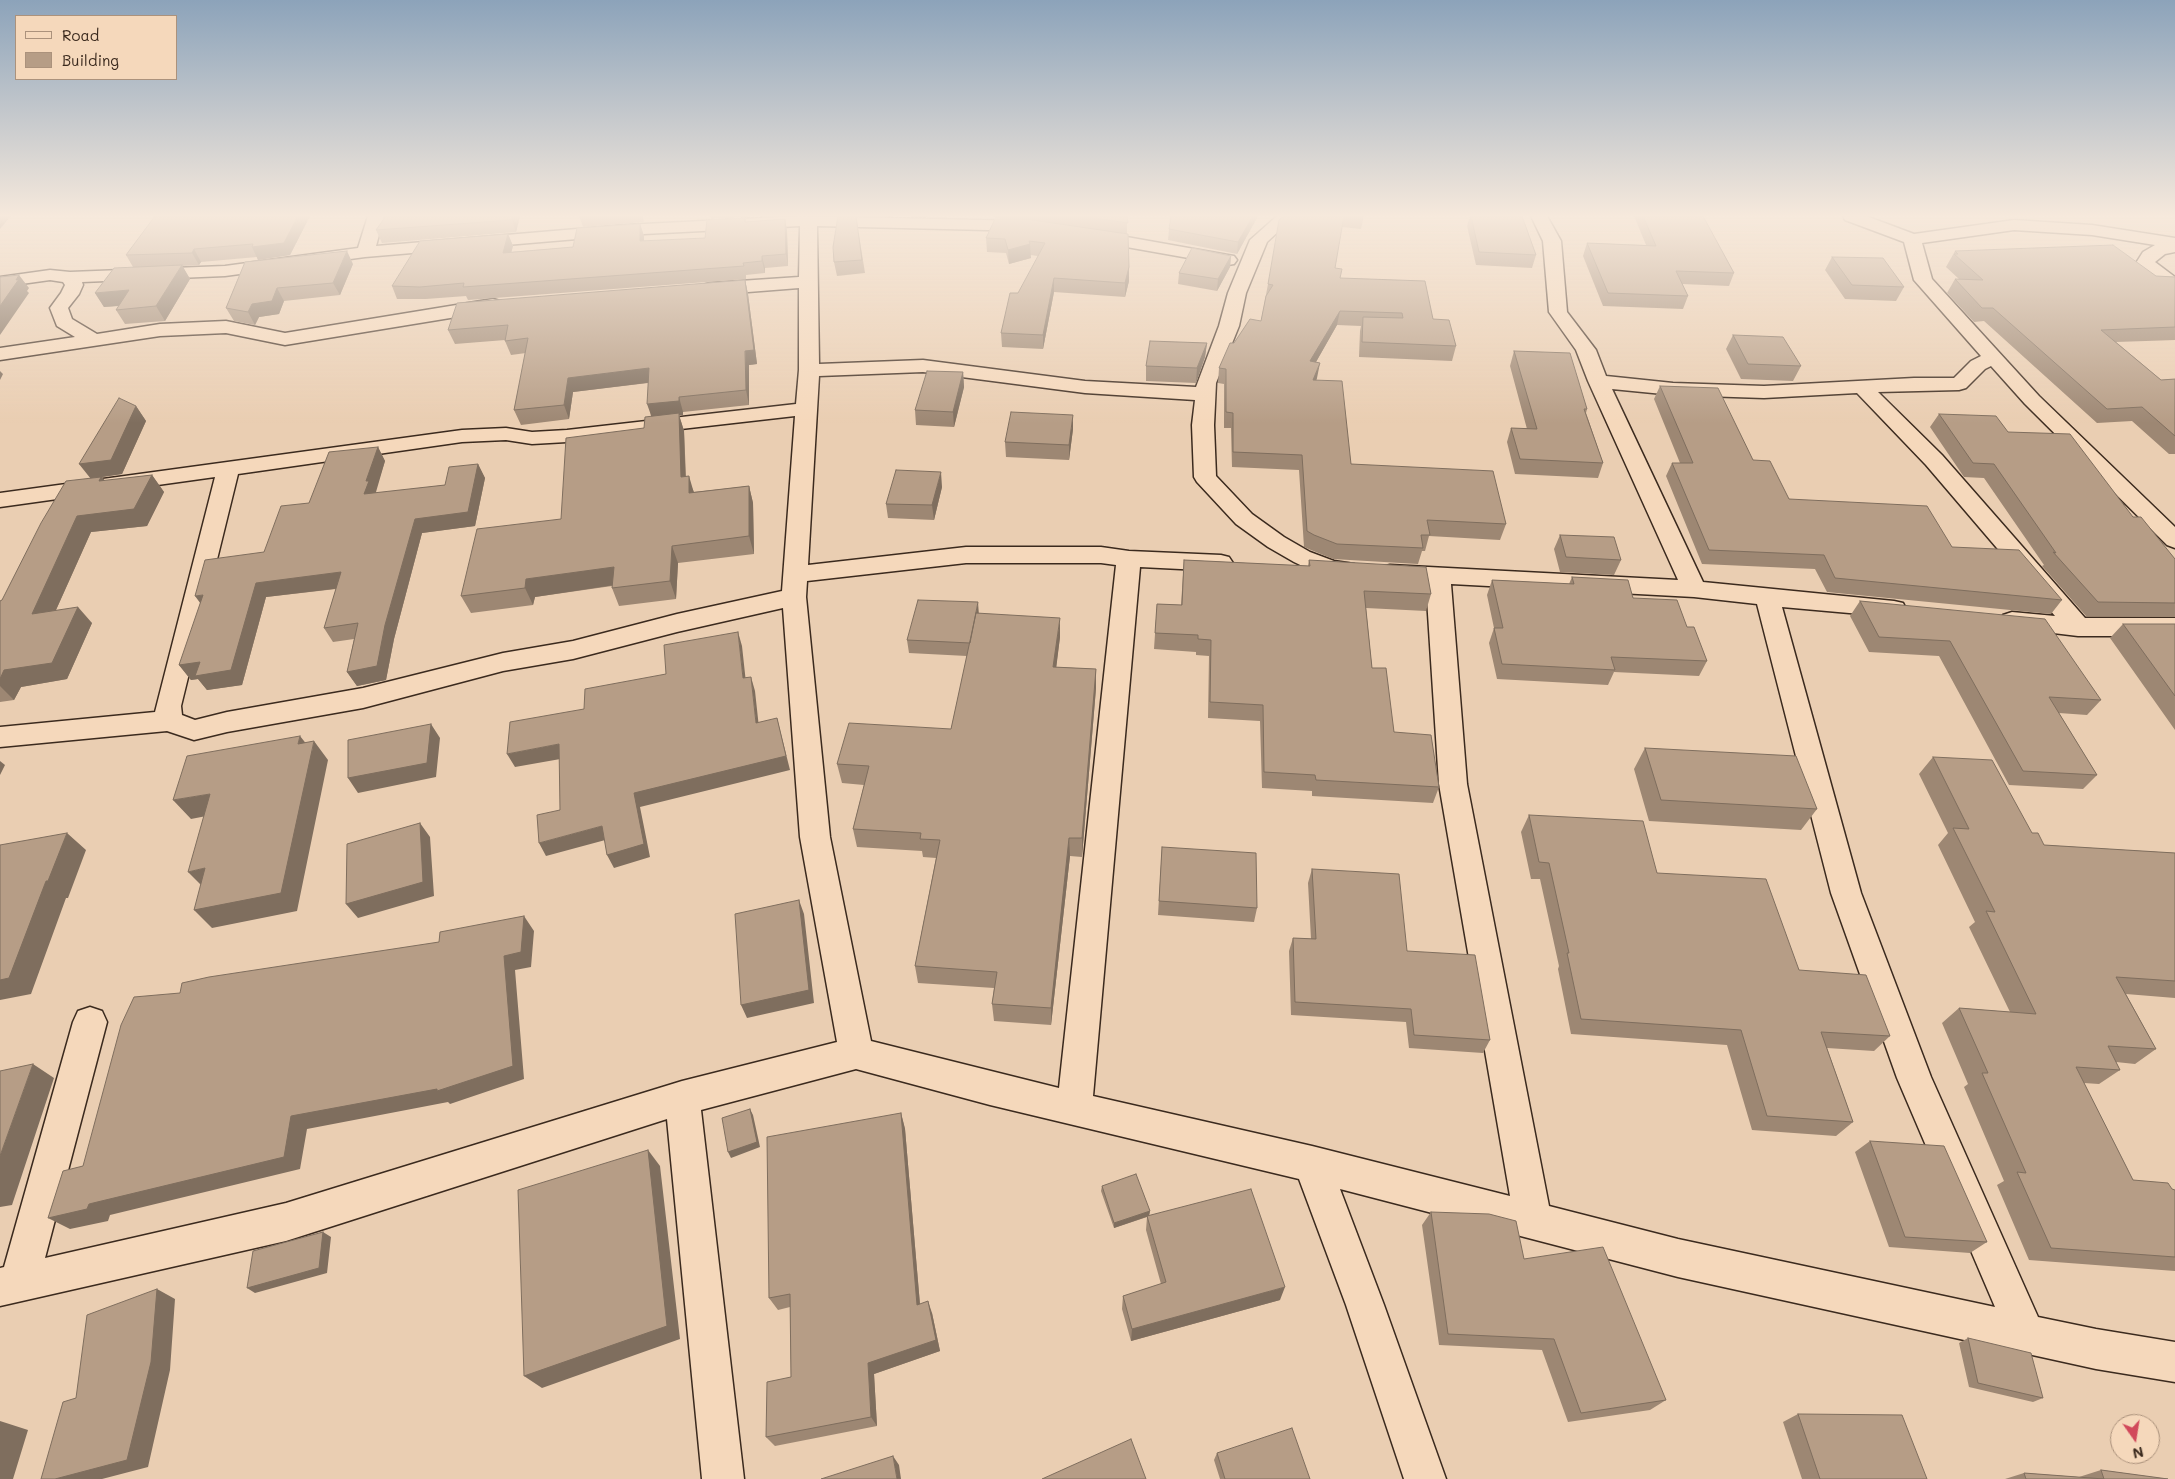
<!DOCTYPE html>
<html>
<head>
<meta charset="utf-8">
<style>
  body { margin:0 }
  #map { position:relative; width:2175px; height:1479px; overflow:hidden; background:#eaceb2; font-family:Mali,sans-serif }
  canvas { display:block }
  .legend { position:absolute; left:15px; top:15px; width:162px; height:65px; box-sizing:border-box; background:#f5d8bb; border:1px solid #ab927c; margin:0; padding:6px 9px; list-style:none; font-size:15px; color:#3b2a1e }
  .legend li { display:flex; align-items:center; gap:10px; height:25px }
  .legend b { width:25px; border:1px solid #ab927c }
  .north { position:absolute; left:2110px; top:1414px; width:50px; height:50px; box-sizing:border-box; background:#f5d8bb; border:1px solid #ab927c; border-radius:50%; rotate:167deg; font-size:14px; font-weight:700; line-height:20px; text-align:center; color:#3b2a1e }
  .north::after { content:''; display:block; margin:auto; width:18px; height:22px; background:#d1495b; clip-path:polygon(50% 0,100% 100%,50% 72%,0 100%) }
</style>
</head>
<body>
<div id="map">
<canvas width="2175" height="1479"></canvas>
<ul class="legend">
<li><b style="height:6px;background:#f5d8bb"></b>Road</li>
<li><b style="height:14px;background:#b69d86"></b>Building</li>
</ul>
<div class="north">N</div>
</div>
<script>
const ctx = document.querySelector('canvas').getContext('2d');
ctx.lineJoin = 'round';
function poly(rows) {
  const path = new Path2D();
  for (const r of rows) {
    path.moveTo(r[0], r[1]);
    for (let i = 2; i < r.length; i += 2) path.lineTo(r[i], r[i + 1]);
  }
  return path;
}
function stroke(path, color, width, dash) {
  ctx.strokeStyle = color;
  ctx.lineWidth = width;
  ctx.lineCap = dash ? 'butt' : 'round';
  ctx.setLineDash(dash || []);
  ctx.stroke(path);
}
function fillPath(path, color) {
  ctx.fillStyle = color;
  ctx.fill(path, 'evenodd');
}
const minor = poly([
  [368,216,384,216,376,246,624,225,800,216,1030,221,1036,222,1039,226,1036,230,1030,231,817,226,819,364,923,360,1085,381,1196,387,1219,326,1228,293,1250,240,1277,216,1295,216,1267,242,1246,293,1239,326,1216,383,1214,425,1216,476,1252,514,1284,537,1310,552,1334,561,1354,564,1357,570,1354,576,1345,578,1321,575,1294,562,1268,547,1236,524,1197,482,1194,477,1192,425,1195,400,1085,393,923,372,819,376,808,565,966,547,1101,547,1129,551,1221,555,1229,557,1233,563,1229,569,1221,571,1140,567,1093,1096,1312,1146,1510,1196,1439,784,1426,583,1390,581,1381,579,1378,573,1381,567,1390,565,1678,580,1588,381,1576,350,1549,312,1543,241,1531,216,1547,216,1561,241,1567,312,1596,350,1606,376,1673,383,1764,386,1914,378,1954,378,1971,361,1981,356,1914,280,1904,242,1845,220,1843,216,1866,216,1914,234,2014,220,2092,225,2175,238,2175,252,2165,254,2155,262,2175,277,2175,291,2169,290,2136,263,2143,252,2155,245,2092,235,2014,230,1922,243,1932,279,2039,396,2175,527,2175,548,2167,545,2025,404,1991,366,1985,369,1966,388,1959,390,1878,392,1942,455,2085,618,2175,618,2175,636,2078,636,2003,627,1999,621,2003,615,2012,612,2055,616,1926,465,1857,393,1764,398,1673,395,1612,389,1703,582,1894,601,1903,603,1906,609,1903,615,1894,617,1782,607,1861,893,1931,1077,2038,1317,2096,1329,2175,1342,2175,1382,2096,1369,1678,1277,1340,1189,1384,1305,1446,1479,1404,1479,1346,1305,1299,1179,990,1105,856,1069,701,1110,744,1479,702,1479,667,1119,286,1241,0,1306,0,1268,4,1267,73,1022,78,1011,90,1007,102,1011,107,1022,45,1258,286,1203,682,1081,837,1042,800,837,783,608,677,632,573,659,503,671,363,708,227,732,194,740,167,731,0,747,0,727,155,712,215,477,0,507,0,493,462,430,506,428,532,432,567,430,796,404,799,370,799,288,710,295,703,293,701,289,703,285,710,283,799,277,800,226,624,235,365,257,225,276,82,282,83,285,79,294,68,308,72,319,97,334,160,324,226,321,285,333,493,299,500,301,502,305,500,309,493,311,285,345,226,333,160,336,0,360,0,348,75,337,57,326,50,308,61,293,65,285,63,282,50,280,0,287,0,277,50,270,70,272,225,266,358,248,368,216],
  [795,416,782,591,677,614,573,641,503,653,363,688,227,712,195,720,182,715,181,706,238,474,462,442,506,440,532,444,567,442,795,416],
  [966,563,1101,563,1116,565,1059,1088,871,1041,830,837,806,597,807,581,966,563],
  [1451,584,1694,597,1757,604,1831,893,1897,1078,1995,1307,1678,1239,1549,1206,1467,784,1451,584],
  [1093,231,1228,255,1234,256,1237,260,1234,264,1228,265,1087,240,1084,236,1087,232,1093,231]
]);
stroke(minor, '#3b2a1e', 3);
fillPath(minor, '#f5d8bb');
fillPath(poly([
  [155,216,310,216,290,255,258,260,257,257,201,262,199,265,182,266,190,279,165,321,125,324,116,310,119,306,104,307,95,293,133,267,126,255],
  [386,216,520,216,516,232,382,243,376,230],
  [579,216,643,216,644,222,583,227],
  [710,216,748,216,748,217,711,219],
  [856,216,865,273,837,276,834,262],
  [899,216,928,216,928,217],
  [994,216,1127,216,1127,234,995,218],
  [1258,216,1237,254,1168,240,1169,229],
  [1284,216,1364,216,1361,229,1342,227,1335,268,1340,278,1433,319,1456,346,1452,361,1359,357,1360,331,1361,326,1337,325,1316,362,1317,378,1316,380,1351,464,1506,524,1500,540,1429,536,1425,551,1422,551,1418,564,1333,559,1311,550,1304,547,1299,470,1232,467,1231,428,1224,428,1224,384,1218,383,1219,368,1234,343,1261,321,1268,284],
  [1470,216,1522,216,1536,255,1532,268,1476,265,1467,226],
  [1634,216,1703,216,1734,273,1729,286,1682,284,1688,296,1683,309,1603,306,1583,256,1587,243,1646,245],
  [745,218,746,222,785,219,787,231,788,266,765,268,765,273,746,275,746,279,468,300,466,296,426,299,397,299,392,286,508,234,513,246,511,252,573,247,640,224,644,236,644,241,705,238],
  [995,219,1129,267,1129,281,1125,297,1054,292,1043,349,1002,347,1001,333,1038,256,1030,255,1031,258,1009,264,1006,253,987,252,986,238],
  [1955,251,2156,276,2175,277,2175,340,2116,342,2161,380,2175,379,2175,454,2169,454,2132,421,2097,423,1984,321,1974,322,1947,293,1955,279,1959,279,1946,267],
  [1231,256,1230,267,1217,291,1178,284,1179,273],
  [1832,257,1904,287,1896,301,1845,299,1825,270],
  [245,262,353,264,340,295,284,301,279,314,259,317,255,325,234,321,226,308],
  [745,280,748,294,757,364,749,365,749,405,683,412,683,415,679,415,684,431,686,476,694,492,749,486,753,503,754,554,678,563,676,599,619,606,612,588,612,586,535,597,533,605,471,613,461,596,561,519,644,428,651,417,648,383,573,392,569,419,521,425,514,410,526,353,511,355,505,341,505,340,455,344,448,330],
  [1733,335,1801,366,1793,381,1741,379,1726,349],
  [1207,343,1205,357,1196,383,1146,381,1146,366],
  [1514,351,1587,409,1586,413,1603,463,1598,478,1515,474,1507,442,1511,428,1527,429,1510,366],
  [963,372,964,387,954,427,916,425,915,410],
  [1660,386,1753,460,1789,499,1952,547,2062,600,2051,614,1827,592,1815,569,1702,564,1666,476,1672,463,1680,463,1654,399],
  [136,406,146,421,122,474,102,477,105,481,152,475,164,492,147,526,91,532,56,610,92,623,67,679,21,687,14,700,0,702,0,601,2,600,90,478],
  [1939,414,2008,432,2133,517,2175,559,2175,617,2086,616,2042,566,2044,565,1984,478,1964,477,1930,427],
  [1073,429,1069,460,1006,457,1005,442],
  [378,447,385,461,375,492,376,493,445,485,478,464,485,478,475,526,422,533,394,639,386,680,357,686,347,672,354,639,333,642,324,628,336,589,266,597,242,685,207,690,198,679,191,680,179,665,264,552,309,503],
  [942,487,934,520,888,518,886,504],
  [1560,535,1621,560,1614,575,1560,572,1554,549],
  [1184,560,1308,566,1309,560,1431,594,1426,611,1366,608,1372,668,1394,732,1439,787,1433,803,1312,796,1312,791,1262,788,1260,721,1208,718,1209,656,1196,655,1196,652,1154,649,1157,604,1181,605],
  [1572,577,1633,598,1687,627,1707,661,1699,676,1614,672,1608,685,1497,679,1489,643,1494,628,1487,595,1492,580,1569,584],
  [1860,601,2101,700,2087,715,2059,713,2097,775,2083,789,2009,785,1939,656,1869,652,1850,616],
  [979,613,1060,637,1056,667,1096,669,1096,688,1082,857,1070,856,1051,1025,994,1021,992,1004,994,988,918,983,915,966,936,858,923,857,922,851,857,847,853,829,864,785,842,783,837,764,951,729,967,656,909,653,907,640],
  [2123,624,2175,624,2175,730,2110,638],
  [1645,748,1817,809,1801,830,1649,821,1634,769],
  [1933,757,2032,833,2044,845,2175,853,2175,998,2126,994,2156,1049,2135,1064,2116,1062,2120,1070,2099,1084,2084,1083,2133,1180,2175,1190,2175,1271,2029,1260,1997,1185,2004,1181,1964,1087,1968,1084,1942,1023,1959,1008,2010,1012,1969,927,1975,922,1938,845,1948,833,1919,774],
  [1529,815,1657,873,1799,970,1890,1036,1874,1051,1827,1048,1853,1122,1836,1136,1752,1130,1727,1045,1571,1034,1558,969,1559,966,1540,879,1531,879,1521,832],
  [1162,847,1257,908,1254,922,1158,915],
  [1312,869,1407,951,1490,1040,1483,1053,1409,1048,1406,1022,1291,1015,1289,951,1293,938,1311,939,1308,883],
  [901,1113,905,1129,920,1304,932,1313,940,1351,874,1374,877,1426,775,1446,766,1437,791,1377,790,1307,778,1310,769,1298],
  [1870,1141,1987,1242,1970,1253,1889,1247,1855,1152],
  [1102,1186,1150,1211,1149,1215,1280,1300,1131,1341,1122,1309,1123,1296,1161,1284,1146,1230,1147,1217,1114,1228,1101,1191],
  [1431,1212,1666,1400,1650,1410,1568,1422,1542,1350,1439,1345,1422,1225],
  [1968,1338,2043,1398,2033,1402,1969,1387,1959,1343],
  [1798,1414,1927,1479,1802,1479,1783,1422],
  [1217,1453,1310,1479,1220,1479,1214,1460],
  [2101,1470,2168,1479,2005,1479,2024,1473,2079,1477]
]), '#9d8773');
fillPath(poly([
  [0,216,11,216,0,229],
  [298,216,310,216,290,255,258,260,252,247],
  [513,216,520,216,516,232,512,220],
  [1253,216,1258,216,1237,254,1238,242],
  [785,219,787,231,788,266,786,254],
  [640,224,644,236,644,253,640,241],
  [508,234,513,246,508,265,503,253],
  [1030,244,1031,258,1009,264,1008,250],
  [194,249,201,262,199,265,192,253],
  [347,251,353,264,340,295,333,283],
  [762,256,765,268,765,273,762,261],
  [1231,256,1230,267,1217,291,1218,279],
  [182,265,190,279,165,321,156,306],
  [1129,267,1129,281,1125,297,1125,283],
  [19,275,29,288,27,291,29,293,0,335,0,306],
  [1054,278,1054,292,1043,349,1043,335],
  [745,280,748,294,757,364,749,365,749,405,746,390],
  [277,288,284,301,279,314,259,317,255,325,248,312,252,304],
  [129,290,139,304,104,307,95,293],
  [1340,311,1337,325,1308,376,1310,361],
  [1207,343,1205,357,1196,383,1197,368],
  [1320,363,1317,378,1311,395,1313,380],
  [649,368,654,382,573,392,569,419,564,405,568,378],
  [0,371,3,374,0,380],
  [963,372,964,387,954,427,953,412],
  [679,397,683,412,683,415,679,415,684,431,686,494,652,418,647,404],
  [136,406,146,421,122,474,102,477,114,493,99,481,91,479,79,464],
  [1073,415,1073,429,1069,460,1069,445],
  [378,447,385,461,376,492,377,495,364,494,366,481],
  [478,464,485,478,475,526,422,533,394,639,386,680,357,686,347,672,385,625,415,519],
  [941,472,942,487,934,520,932,505],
  [152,475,164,492,147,526,91,532,47,630,32,614,77,516],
  [689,476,694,493,689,493],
  [749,486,753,503,754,554,749,536],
  [672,546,678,563,676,599,670,581],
  [614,567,621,584,535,597,533,605,525,588,526,579],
  [341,572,350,587,266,597,242,685,207,690,198,679,191,680,179,665,256,583],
  [203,595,206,611,195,596],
  [978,602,979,616,970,643],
  [78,607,92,623,67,679,21,687,14,700,0,686,0,679,4,670],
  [1060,618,1060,637,1054,686,1053,667],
  [738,632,742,646,747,692,743,678],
  [1096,669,1096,688,1082,857,1082,838],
  [751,677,755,691,760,737,756,723],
  [777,718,790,770,640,807,650,857,614,868,607,855,634,793],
  [431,724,440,738,436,777,358,793,348,778],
  [300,736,312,751,314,741,328,760,297,911,212,928,194,910,298,744],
  [559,744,566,758,515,767,507,754],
  [0,761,5,765,0,775],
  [210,794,227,812,191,819,173,800],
  [420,823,430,837,434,896,358,918,346,904],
  [602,826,609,839,546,856,539,843],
  [67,833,86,850,68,898,66,898,31,994,0,1000,0,980,46,881],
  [1069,838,1070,856,1051,1025,1051,1008],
  [205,868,206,890,188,872],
  [799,900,804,914,814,1003,747,1018,741,1005],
  [524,916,534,931,531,967,515,970,524,1079,450,1104,448,1102,307,1129,300,1169,110,1215,108,1221,70,1229,48,1218,89,1204,291,1116,504,956],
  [33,1064,54,1078,12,1205,0,1207,0,1156],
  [750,1109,753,1115,760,1147,731,1158,728,1152],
  [901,1113,905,1129,921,1317,917,1305],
  [648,1150,660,1166,680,1339,542,1388,524,1376],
  [1150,1211,1149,1216,1114,1228,1114,1223],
  [323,1232,331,1237,327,1273,255,1293,247,1288],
  [1285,1287,1280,1300,1131,1341,1132,1329],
  [157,1289,175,1299,170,1370,148,1467,102,1479,55,1479],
  [928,1301,932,1313,940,1351,874,1374,877,1426,871,1417,868,1363],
  [0,1421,28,1430,13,1479,0,1479],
  [893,1456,899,1465,901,1479,897,1479]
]), '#7f6e5e');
const building = poly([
  [155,216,298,216,284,243,252,247,253,244,194,249,192,253,126,255,155,216],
  [386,216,513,216,512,220,376,230,386,216],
  [838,216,856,216,862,260,834,262,833,247,838,216],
  [1079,216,1127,216,1128,223,1079,216],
  [1171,216,1253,216,1238,242,1169,229,1171,216],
  [1284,216,1344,216,1335,268,1342,269,1340,278,1425,281,1433,319,1449,320,1456,346,1362,342,1363,317,1403,318,1402,313,1340,311,1310,361,1320,363,1313,380,1342,381,1351,464,1493,471,1506,524,1427,520,1430,535,1421,535,1423,548,1337,544,1314,535,1307,531,1302,455,1233,452,1233,413,1226,412,1226,369,1219,368,1230,343,1234,343,1250,319,1261,321,1266,296,1273,285,1268,284,1279,220,1284,216],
  [1471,216,1522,216,1536,255,1479,252,1471,216],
  [1643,216,1703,216,1734,273,1676,271,1688,296,1608,293,1587,243,1656,246,1643,216],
  [745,218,745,222,785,219,786,254,762,256,762,261,743,263,744,266,463,287,464,283,420,287,392,286,420,241,508,234,503,253,573,247,577,228,640,224,640,241,705,238,707,220,745,218],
  [995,219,1026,219,1128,234,1129,267,1125,283,1054,278,1043,335,1001,333,1010,293,1018,293,1045,243,1029,241,1030,244,1008,250,1005,239,986,238,995,219],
  [2113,245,2156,276,2175,277,2175,327,2101,330,2161,380,2175,379,2175,436,2142,407,2107,409,1993,308,1982,308,1955,279,1983,280,1954,254,1958,254,1955,251,2113,245],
  [1192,248,1231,256,1218,279,1179,273,1192,248],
  [347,251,333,283,277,288,272,301,252,304,248,312,226,308,245,262,347,251],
  [1832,257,1883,258,1904,287,1852,285,1832,257],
  [182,265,156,306,116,310,129,290,95,293,114,268,182,265],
  [19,275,16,280,19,279,0,306,0,277,19,275],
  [745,280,754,350,745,351,746,390,679,397,679,401,647,404,649,368,568,378,564,405,514,410,528,338,505,341,508,325,448,330,457,303,745,280],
  [1733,335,1783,337,1801,366,1748,364,1733,335],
  [1150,341,1207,343,1197,368,1146,366,1150,341],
  [1514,351,1570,353,1587,409,1584,409,1603,463,1520,459,1511,428,1537,429,1514,351],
  [927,371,963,372,953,412,915,410,927,371],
  [1660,386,1718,388,1753,460,1770,461,1789,499,1927,506,1952,547,2019,550,2062,600,1835,578,1824,555,1709,550,1672,463,1693,463,1660,386],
  [119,398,136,406,111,460,79,464,119,398],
  [1011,412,1073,415,1069,445,1005,442,1011,412],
  [679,413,681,477,689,476,689,493,749,486,749,536,672,546,670,581,612,588,614,567,526,579,525,588,461,596,477,529,561,519,566,438,644,428,645,417,679,413],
  [1939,414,1996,416,2008,432,2070,434,2133,517,2141,517,2175,559,2175,603,2098,602,2053,552,2056,553,1994,464,1973,463,1939,414],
  [378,447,366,481,369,481,364,494,445,485,449,467,478,464,468,512,415,519,385,625,377,666,347,672,358,623,324,628,341,572,256,583,231,670,195,676,200,662,179,665,203,595,195,596,205,560,264,552,281,506,309,503,329,452,378,447],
  [896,470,941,472,932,505,886,504,896,470],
  [152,475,134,509,77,516,32,614,78,607,52,663,4,670,0,679,0,601,2,600,41,523,66,481,101,477,99,481,152,475],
  [1560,535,1614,537,1621,560,1566,557,1560,535],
  [1184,560,1310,566,1309,560,1426,567,1431,594,1364,591,1372,668,1386,668,1394,732,1431,735,1439,787,1316,780,1315,775,1264,772,1263,705,1210,702,1211,640,1198,639,1198,635,1155,633,1157,604,1182,605,1184,560],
  [1572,577,1628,580,1633,598,1677,600,1687,627,1694,627,1707,661,1611,657,1615,670,1502,664,1494,628,1503,628,1492,580,1574,584,1572,577],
  [918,600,978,602,970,643,907,640,918,600],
  [1860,601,2045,619,2101,700,2049,697,2097,775,2023,771,1950,641,1879,637,1860,601],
  [976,613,1060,618,1053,667,1096,669,1082,838,1069,838,1051,1008,992,1004,997,972,915,966,940,840,920,839,921,833,853,829,869,766,837,764,849,723,951,729,976,613],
  [2123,624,2175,624,2175,696,2123,624],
  [738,632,743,678,751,677,756,723,777,718,786,756,634,793,644,844,607,855,602,826,539,843,537,815,560,810,559,744,507,754,510,722,584,709,585,689,666,674,664,645,738,632],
  [431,724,427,763,348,778,348,740,431,724],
  [300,736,298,744,314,741,281,893,194,910,205,868,188,872,210,794,173,800,187,756,300,736],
  [1645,748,1796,756,1817,809,1661,800,1645,748],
  [1933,757,1992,760,2032,833,2038,833,2044,845,2175,853,2175,981,2116,977,2156,1049,2108,1046,2120,1070,2076,1067,2133,1180,2168,1183,2172,1189,2175,1190,2175,1257,2051,1248,2017,1172,2026,1173,1982,1073,1988,1073,1959,1008,2036,1014,1986,911,1995,912,1953,828,1969,829,1933,757],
  [1529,815,1643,821,1657,873,1766,879,1799,970,1866,975,1890,1036,1821,1032,1853,1122,1767,1116,1741,1030,1581,1019,1567,953,1569,953,1549,863,1539,862,1529,815],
  [420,823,423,882,346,904,347,844,420,823],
  [67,833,48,881,46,881,9,978,0,980,0,845,67,833],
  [1162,847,1256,853,1257,908,1159,901,1162,847],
  [1312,869,1399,874,1407,951,1475,955,1490,1040,1414,1035,1411,1009,1295,1002,1293,938,1316,939,1312,869],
  [799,900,809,990,741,1005,735,914,799,900],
  [524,916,521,952,504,956,513,1066,437,1091,437,1089,291,1116,284,1157,89,1204,87,1209,48,1218,63,1171,83,1166,121,1025,134,997,180,993,182,983,209,977,439,942,440,932,524,916],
  [33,1064,0,1156,0,1071,33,1064],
  [750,1109,757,1142,728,1152,722,1118,750,1109],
  [901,1113,917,1305,928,1301,936,1340,868,1363,871,1417,766,1437,767,1382,791,1377,790,1294,769,1298,767,1137,901,1113],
  [1870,1141,1944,1146,1987,1242,1905,1237,1870,1141],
  [648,1150,667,1326,524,1376,518,1190,648,1150],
  [1136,1174,1150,1211,1114,1223,1102,1186,1136,1174],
  [1251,1189,1285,1287,1132,1329,1123,1296,1166,1282,1147,1216,1251,1189],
  [1431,1212,1489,1214,1516,1221,1524,1259,1603,1247,1666,1400,1581,1413,1554,1339,1448,1334,1431,1212],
  [323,1232,319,1268,247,1288,253,1251,323,1232],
  [157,1289,151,1362,127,1460,55,1479,41,1479,63,1402,76,1398,87,1315,157,1289],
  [1968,1338,2031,1353,2043,1398,1978,1383,1968,1338],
  [1798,1414,1902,1415,1927,1479,1820,1479,1798,1414],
  [1292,1428,1310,1479,1225,1479,1217,1453,1292,1428],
  [1131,1439,1146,1479,1042,1479,1131,1439],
  [893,1456,897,1479,821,1479,893,1456],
  [2101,1470,2168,1479,2026,1479,2024,1473,2104,1479,2101,1470]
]);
fillPath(building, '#b69d86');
stroke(building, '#7f6e5e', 1);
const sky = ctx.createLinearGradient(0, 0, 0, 423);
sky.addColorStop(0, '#8ca3ba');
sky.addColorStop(0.51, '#f6e9dc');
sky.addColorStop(1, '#f6e9dc00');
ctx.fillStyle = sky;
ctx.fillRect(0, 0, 2175, 423);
</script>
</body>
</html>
